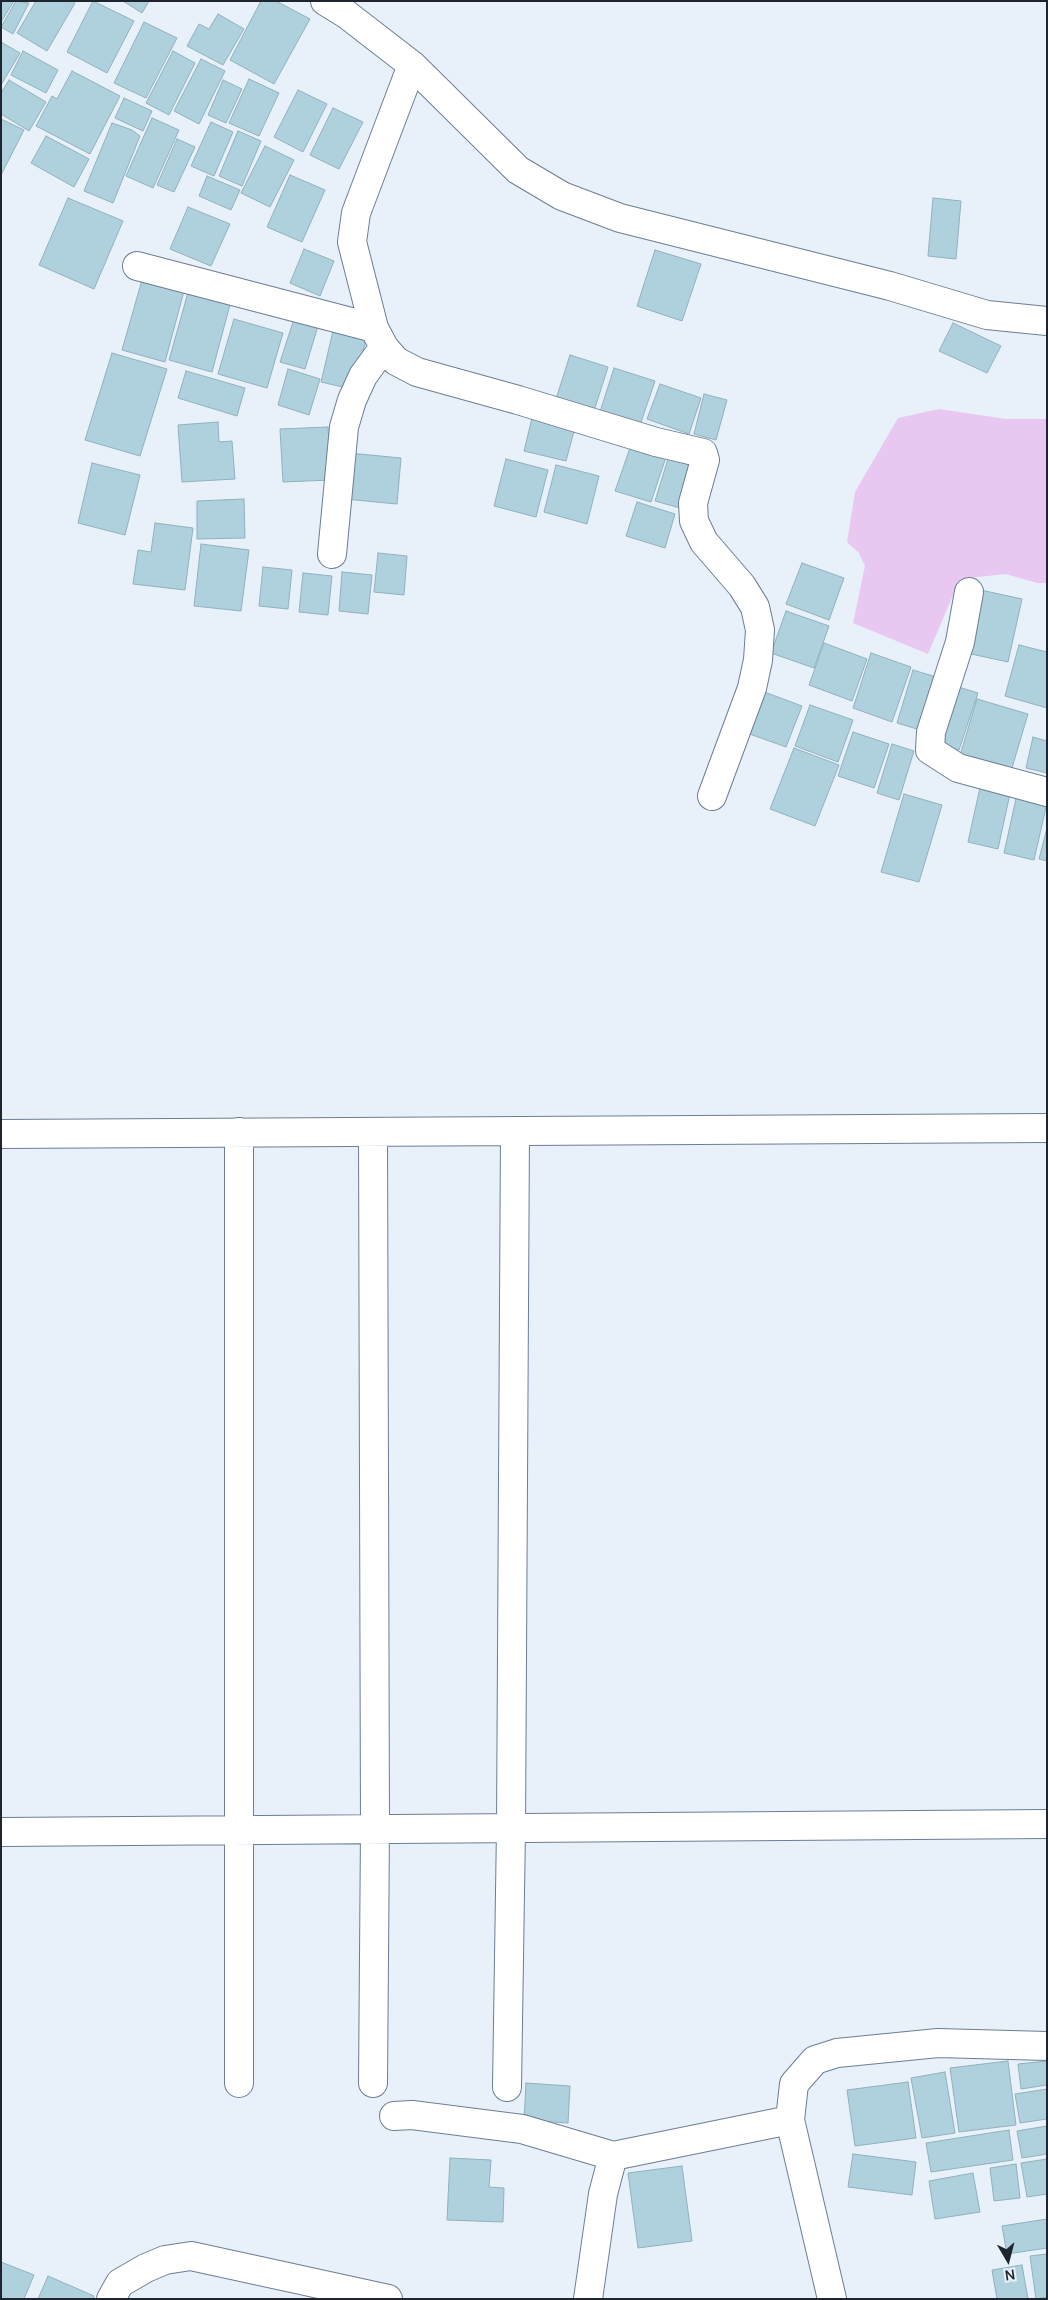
<!DOCTYPE html>
<html>
<head>
<meta charset="utf-8">
<style>
  body { margin:0 }
  #map { position:relative; width:1048px; height:2300px; overflow:hidden; background:#e8f0fa; font-family:Manrope,sans-serif }
  canvas { display:block }
  .frame { position:absolute; inset:0; border:2px solid #1e252e; pointer-events:none }
  .north { position:absolute; left:983px; top:2235px; width:50px; height:50px; -webkit-text-stroke:4px #e8f0fa; paint-order:stroke; rotate:172deg; font-size:14px; font-weight:700; line-height:20px; text-align:center; color:#1e252e }
  .north::after { content:''; display:block; margin:auto; width:18px; height:22px; background:#1e252e; clip-path:polygon(50% 0,100% 100%,50% 72%,0 100%) }
</style>
</head>
<body>
<div id="map">
<canvas width="1048" height="2300"></canvas>
<div class="frame"></div>
<div class="north">N</div>
</div>
<script>
const ctx = document.querySelector('canvas').getContext('2d');
ctx.lineJoin = 'round';
function fillPath(path, color) {
  ctx.fillStyle = color;
  ctx.fill(path, 'evenodd');
}
function poly(rows) {
  const path = new Path2D();
  for (const r of rows) {
    path.moveTo(r[0], r[1]);
    for (let i = 2; i < r.length; i += 2) path.lineTo(r[i], r[i + 1]);
  }
  return path;
}
function stroke(path, color, width, dash) {
  ctx.strokeStyle = color;
  ctx.lineWidth = width;
  ctx.lineCap = dash ? 'butt' : 'round';
  ctx.setLineDash(dash || []);
  ctx.stroke(path);
}
fillPath(poly([
  [939,409,1006,419,1047,419,1047,583,1037,583,1006,574,960,579,928,654,853,623,865,566,859,553,847,542,855,492,898,418]
]), '#e8c8f0');
const building = poly([
  [1,1,14,1,1,22,1,1],
  [16,1,29,3,13,34,1,27,16,1],
  [36,1,72,1,75,3,47,51,17,33,36,1],
  [93,1,134,21,107,73,67,52,93,1],
  [123,1,149,1,142,13,123,1],
  [261,1,276,1,310,19,274,84,230,60,261,1],
  [218,14,244,29,223,65,187,46,199,24,209,29,218,14],
  [144,22,177,38,146,98,114,83,144,22],
  [1,42,20,53,1,85,1,42],
  [23,51,58,70,46,93,11,75,23,51],
  [173,51,195,63,169,115,146,103,173,51],
  [201,59,225,71,199,124,174,111,201,59],
  [72,71,120,96,90,154,36,126,52,96,57,99,72,71],
  [249,79,279,93,259,136,229,123,249,79],
  [9,80,46,102,29,131,1,114,1,93,9,80],
  [223,80,242,89,226,123,208,115,223,80],
  [298,90,327,104,303,152,274,137,298,90],
  [124,98,152,111,143,131,115,118,124,98],
  [333,108,363,122,339,169,310,155,333,108],
  [152,118,179,130,153,188,126,176,152,118],
  [1,119,24,130,1,175,1,119],
  [211,122,233,132,214,176,191,166,211,122],
  [112,123,132,130,140,136,113,203,84,191,112,123],
  [238,131,261,141,242,186,219,176,238,131],
  [46,136,89,159,74,187,31,163,46,136],
  [177,139,195,147,174,192,157,185,177,139],
  [265,146,294,160,270,207,241,193,265,146],
  [290,175,325,190,302,242,267,227,290,175],
  [207,176,240,190,231,210,199,196,207,176],
  [68,198,123,221,94,289,39,265,68,198],
  [933,198,961,201,956,259,928,256,933,198],
  [188,207,230,224,211,266,170,249,188,207],
  [304,249,334,261,320,296,290,283,304,249],
  [655,250,701,264,682,321,637,306,655,250],
  [142,280,184,291,165,362,122,350,142,280],
  [189,289,231,301,212,372,169,360,189,289],
  [234,319,283,333,267,388,218,374,234,319],
  [294,319,318,326,305,369,280,362,294,319],
  [953,323,1001,346,987,373,939,351,953,323],
  [334,327,367,335,357,376,347,388,321,382,334,327],
  [112,353,167,369,140,456,85,440,112,353],
  [570,355,608,367,594,411,556,399,570,355],
  [614,368,655,381,639,428,599,415,614,368],
  [288,369,320,379,309,415,278,405,288,369],
  [186,371,245,388,237,416,178,398,186,371],
  [660,384,701,398,689,434,647,419,660,384],
  [704,394,727,400,716,440,694,434,704,394],
  [533,414,576,424,566,461,524,451,533,414],
  [218,422,219,442,232,441,235,479,182,482,178,425,218,422],
  [328,427,331,480,283,482,280,429,328,427],
  [631,445,666,457,651,502,615,491,631,445],
  [349,453,401,458,397,504,345,499,349,453],
  [506,459,548,470,536,517,494,506,506,459],
  [668,459,693,466,680,508,655,501,668,459],
  [92,463,140,475,125,535,78,523,92,463],
  [556,465,599,476,587,524,544,512,556,465],
  [244,499,245,538,197,539,197,501,244,499],
  [637,502,675,514,665,548,626,536,637,502],
  [155,523,193,528,185,590,133,584,138,550,151,552,155,523],
  [201,544,249,550,241,611,194,606,201,544],
  [378,553,407,556,404,595,374,592,378,553],
  [802,563,844,578,829,620,786,604,802,563],
  [263,567,292,570,288,609,259,606,263,567],
  [342,572,372,575,368,614,339,611,342,572],
  [303,573,332,576,328,615,299,612,303,573],
  [976,589,1022,599,1008,662,962,652,976,589],
  [786,611,829,626,814,668,771,653,786,611],
  [824,643,867,659,852,701,809,685,824,643],
  [1019,645,1047,652,1047,708,1005,696,1019,645],
  [871,653,911,667,892,722,853,708,871,653],
  [913,670,943,679,927,732,897,723,913,670],
  [952,685,978,693,959,750,933,742,952,685],
  [759,690,802,706,786,747,744,732,759,690],
  [977,699,1028,714,1009,778,958,762,977,699],
  [810,705,853,720,838,762,795,746,810,705],
  [853,732,889,744,874,788,838,776,853,732],
  [1033,737,1047,741,1047,773,1026,768,1033,737],
  [892,744,914,751,899,800,877,793,892,744],
  [794,748,839,765,815,826,770,809,794,748],
  [981,783,1011,789,998,849,968,842,981,783],
  [904,794,942,805,919,882,881,872,904,794],
  [1017,794,1047,803,1034,860,1004,853,1017,794],
  [1047,828,1047,861,1039,859,1047,828],
  [1008,2061,1016,2125,959,2132,950,2068,1008,2061],
  [1047,2061,1047,2085,1021,2089,1018,2064,1047,2061],
  [945,2072,955,2133,922,2138,911,2078,945,2072],
  [908,2082,916,2138,855,2146,847,2090,908,2082],
  [526,2083,570,2086,568,2123,524,2120,526,2083],
  [1047,2089,1047,2119,1020,2123,1015,2094,1047,2089],
  [1047,2126,1047,2154,1022,2158,1017,2131,1047,2126],
  [1009,2130,1013,2160,931,2172,926,2143,1009,2130],
  [853,2154,916,2162,912,2195,848,2187,853,2154],
  [450,2158,491,2160,489,2187,504,2188,503,2222,447,2220,450,2158],
  [1047,2159,1047,2194,1027,2197,1021,2163,1047,2159],
  [1016,2164,1020,2198,994,2201,990,2168,1016,2164],
  [682,2166,692,2241,638,2248,628,2173,682,2166],
  [973,2173,980,2212,935,2219,929,2181,973,2173],
  [1047,2219,1047,2248,1007,2254,1002,2226,1047,2219],
  [1047,2254,1047,2297,1036,2299,1030,2256,1047,2254],
  [1,2262,34,2275,24,2299,1,2299,1,2262],
  [1022,2265,1028,2299,997,2299,992,2270,1022,2265],
  [48,2276,94,2296,93,2299,38,2299,48,2276]
]);
fillPath(building, '#aed1dd');
stroke(building, '#8fb1bd', 1);
const minor = poly([
  [325,1,346,14,412,65,518,170,562,196,620,218,890,286,987,315,1047,321],
  [412,65,356,213,352,242,374,328,384,347,396,361,417,372,518,400,656,442,703,453,705,460,693,503,694,521,704,542,742,586,755,607,760,630,758,660,752,688,712,796],
  [137,266,374,328],
  [332,554,344,427,352,400,363,376,384,347],
  [969,592,960,642,931,732,930,750,958,768,1047,792],
  [239,1132,239,2083],
  [373,1132,375,1829,373,2083],
  [1,1134,1047,1128],
  [1,1832,1047,1824],
  [507,2087,511,1828,515,1131],
  [394,2116,412,2115,522,2129,613,2156],
  [111,2299,120,2283,146,2268,165,2260,191,2256,388,2299],
  [588,2299,603,2194,613,2156,790,2120],
  [832,2299,790,2120,794,2084,815,2060,837,2053,938,2043,1047,2046]
]);
stroke(minor, '#6c7e94', 30);
stroke(minor, '#fff', 28);
</script>
</body>
</html>
